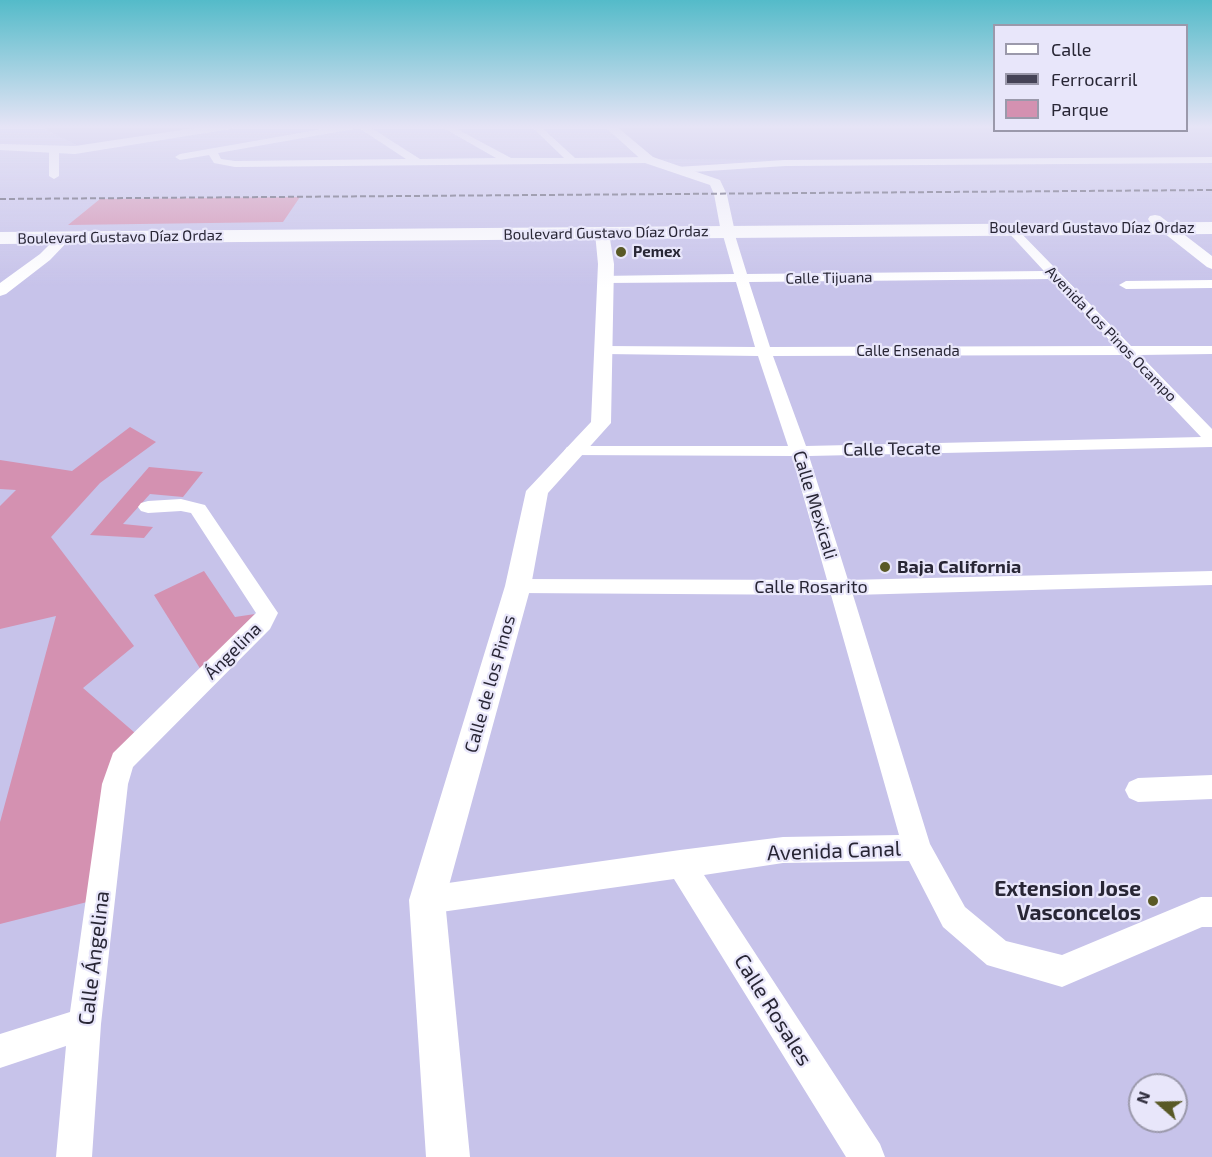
<!DOCTYPE html>
<html>
<head>
<meta charset="utf-8">
<style>
  body { margin:0 }
  #map { position:relative; width:1212px; height:1157px; overflow:hidden; background:#c7c3ea; font-family:"Exo 2",sans-serif }
  canvas { display:block }
  .legend { position:absolute; left:993px; top:24px; width:195px; height:108px; box-sizing:border-box; background:#e8e6fa; border:2px solid #9b99ab; margin:0; padding:8px 10px; list-style:none; font-size:18px; color:#282635 }
  .legend li { display:flex; align-items:center; gap:12px; height:30px }
  .legend b { width:30px; border:2px solid #9b99ab }
  .north { position:absolute; left:1128px; top:1073px; width:60px; height:60px; box-sizing:border-box; background:#e8e6fa; border:2px solid #9b99ab; border-radius:50%; rotate:290deg; font-size:16px; font-weight:700; line-height:24px; text-align:center; color:#282635 }
  .north::after { content:''; display:block; margin:auto; width:21px; height:27px; background:#595926; clip-path:polygon(50% 0,100% 100%,50% 72%,0 100%) }
</style>
</head>
<body>
<div id="map">
<canvas width="1212" height="1157"></canvas>
<ul class="legend">
<li><b style="height:8px;background:#fff"></b>Calle</li>
<li><b style="height:8px;background:#454356"></b>Ferrocarril</li>
<li><b style="height:16px;background:#d491b1"></b>Parque</li>
</ul>
<div class="north">N</div>
</div>
<script>
const ctx = document.querySelector('canvas').getContext('2d');
ctx.lineJoin = 'round';
function fillPath(path, color) {
  ctx.fillStyle = color;
  ctx.fill(path, 'evenodd');
}
function poly(rows) {
  const path = new Path2D();
  for (const r of rows) {
    path.moveTo(r[0], r[1]);
    for (let i = 2; i < r.length; i += 2) path.lineTo(r[i], r[i + 1]);
  }
  return path;
}
function stroke(path, color, width, dash) {
  ctx.strokeStyle = color;
  ctx.lineWidth = width;
  ctx.lineCap = dash ? 'butt' : 'round';
  ctx.setLineDash(dash || []);
  ctx.stroke(path);
}
function label(font, color, halo, rows, align = 'center') {
  ctx.font = font + ' "Exo 2",sans-serif';
  ctx.lineWidth = 4.5;
  ctx.setLineDash([]);
  ctx.textBaseline = 'middle';
  ctx.strokeStyle = halo;
  ctx.fillStyle = color;
  for (const [text, x, y, turn = 0] of rows) {
    ctx.save();
    ctx.translate(x, y);
    ctx.rotate((+turn || 0) * Math.PI / 180);
    ctx.textAlign = isNaN(turn) ? turn : align;
    if (halo) ctx.strokeText(text, 0, 0);
    ctx.fillText(text, 0, 0);
    ctx.restore();
  }
}
fillPath(poly([
  [39,126,224,126,84,149],
  [611,126,994,126,994,130,1186,130,1187,126,1212,126,1212,159,999,161,656,159]
]), '#bcb7e4');
fillPath(poly([
  [300,197,283,222,68,225,100,199],
  [130,427,156,442,100,483,51,537,134,646,83,688,142,739,126,758,103,898,0,924,0,822,56,616,0,629,0,506,16,490,0,489,0,460,72,471],
  [149,467,203,472,183,497,150,494,123,524,153,527,144,538,90,535],
  [204,571,235,617,255,614,201,670,154,595]
]), '#d491b1');
fillPath(poly([
  [340,126,368,126,420,159,496,158,440,126,451,126,511,158,564,158,531,126,540,126,575,158,649,157,654,160,649,163,235,167,214,163,209,155,180,160,175,157,180,154,340,126],
  [359,128,406,159,235,161,221,159,218,153,359,128],
  [54,148,59,151,59,176,54,179,49,176,49,151,54,148],
  [1212,157,1212,163,785,166,677,173,672,170,677,167,785,160,1212,157],
  [1011,225,1015,227,1131,346,1212,346,1212,354,1140,355,1212,429,1212,447,809,456,848,580,1212,571,1212,585,853,595,930,844,965,907,1006,941,1062,955,1201,897,1212,897,1212,927,1202,927,1062,987,987,965,943,927,909,861,783,863,704,875,880,1144,885,1157,846,1157,674,879,427,914,417,910,412,900,417,890,427,886,680,850,783,837,899,835,831,595,518,593,511,591,507,586,511,581,518,579,827,580,792,456,567,455,564,451,567,447,573,446,788,446,758,356,605,354,598,350,605,346,755,347,736,282,605,283,600,282,598,279,600,276,734,274,722,232,728,228,734,232,747,274,1044,271,1007,231,1005,229,1011,225],
  [1052,279,1115,346,770,347,749,282,1052,279],
  [1123,355,1201,437,806,446,773,356,1123,355],
  [1212,280,1212,288,1126,289,1119,285,1126,281,1212,280],
  [181,499,205,505,278,613,270,629,133,767,128,784,101,1024,92,1157,56,1157,66,1046,0,1068,0,1034,70,1012,102,784,113,753,256,613,191,513,181,511,148,513,141,511,138,507,141,503,148,501,181,499],
  [1212,775,1212,799,1138,802,1129,798,1125,790,1129,782,1138,778,1212,775]
]), '#fff');
fillPath(poly([
  [208,126,235,126,230,129,75,154,0,150,0,144,75,146,208,126],
  [604,126,616,126,653,157,720,180,727,195,735,232,733,235,728,236,721,232,714,194,710,185,645,163,604,126],
  [1155,215,1160,216,1212,256,1212,269,1207,267,1150,222,1148,219,1150,216,1155,215],
  [602,229,609,233,614,264,611,423,548,493,531,586,445,900,470,1157,426,1157,409,900,505,586,526,491,591,422,598,264,595,233,602,229],
  [64,234,71,238,50,260,6,294,0,296,0,283,40,254,59,235,64,234]
]), '#fff');
fillPath(poly([
  [1212,222,1212,234,0,244,0,232,1212,222]
]), '#fff');
stroke(poly([
  [0,199,1212,190]
]), '#454356', 2, [6, 3]);
const sky = ctx.createLinearGradient(0, 0, 0, 288);
sky.addColorStop(0, '#54bbc9');
sky.addColorStop(0.44, '#e6e4f6');
sky.addColorStop(1, '#e6e4f600');
ctx.fillStyle = sky;
ctx.fillRect(0, 0, 1212, 288);
for (const [x, y, r, color] of [
  [621,252,6,"#595926"],
  [885,567,6,"#595926"],
  [1153,901,6,"#595926"]
]) {
  const dot = new Path2D();
  dot.arc(x, y, r, 0, 2 * Math.PI);
  ctx.fillStyle = color;
  ctx.fill(dot);
  stroke(dot, '#e8e6fa', 2);
}
label('15px', '#282635', '#e8e6fa', [
  ["Boulevard Gustavo Díaz Ordaz",1092,228],
  ["Boulevard Gustavo Díaz Ordaz",606,233,-1],
  ["Boulevard Gustavo Díaz Ordaz",120,237,-1],
  ["Calle Tijuana",829,278,-1],
  ["Avenida Los Pinos Ocampo",1111,334,46],
  ["Calle Ensenada",908,351]
]);
label('bold 15px', '#282635', '#e8e6fa', [
  ["Pemex",633,252]
], 'left');
label('18px', '#282635', '#e8e6fa', [
  ["Calle Tecate",892,449,-1],
  ["Calle Mexicali",815,505,73],
  ["Calle Rosarito",811,587],
  ["Ángelina",233,651,-45],
  ["Calle de los Pinos",490,684,-74]
]);
label('bold 18px', '#282635', '#e8e6fa', [
  ["Baja California",897,567]
], 'left');
label('21px', '#282635', '#e8e6fa', [
  ["Avenida Canal",834,851,-2],
  ["Calle Ángelina",94,958,-83],
  ["Calle Rosales",773,1010,58]
]);
label('bold 21px', '#282635', '#e8e6fa', [
  ["Extension Jose",1141,889],
  ["Vasconcelos",1141,913]
], 'right');
</script>
</body>
</html>
